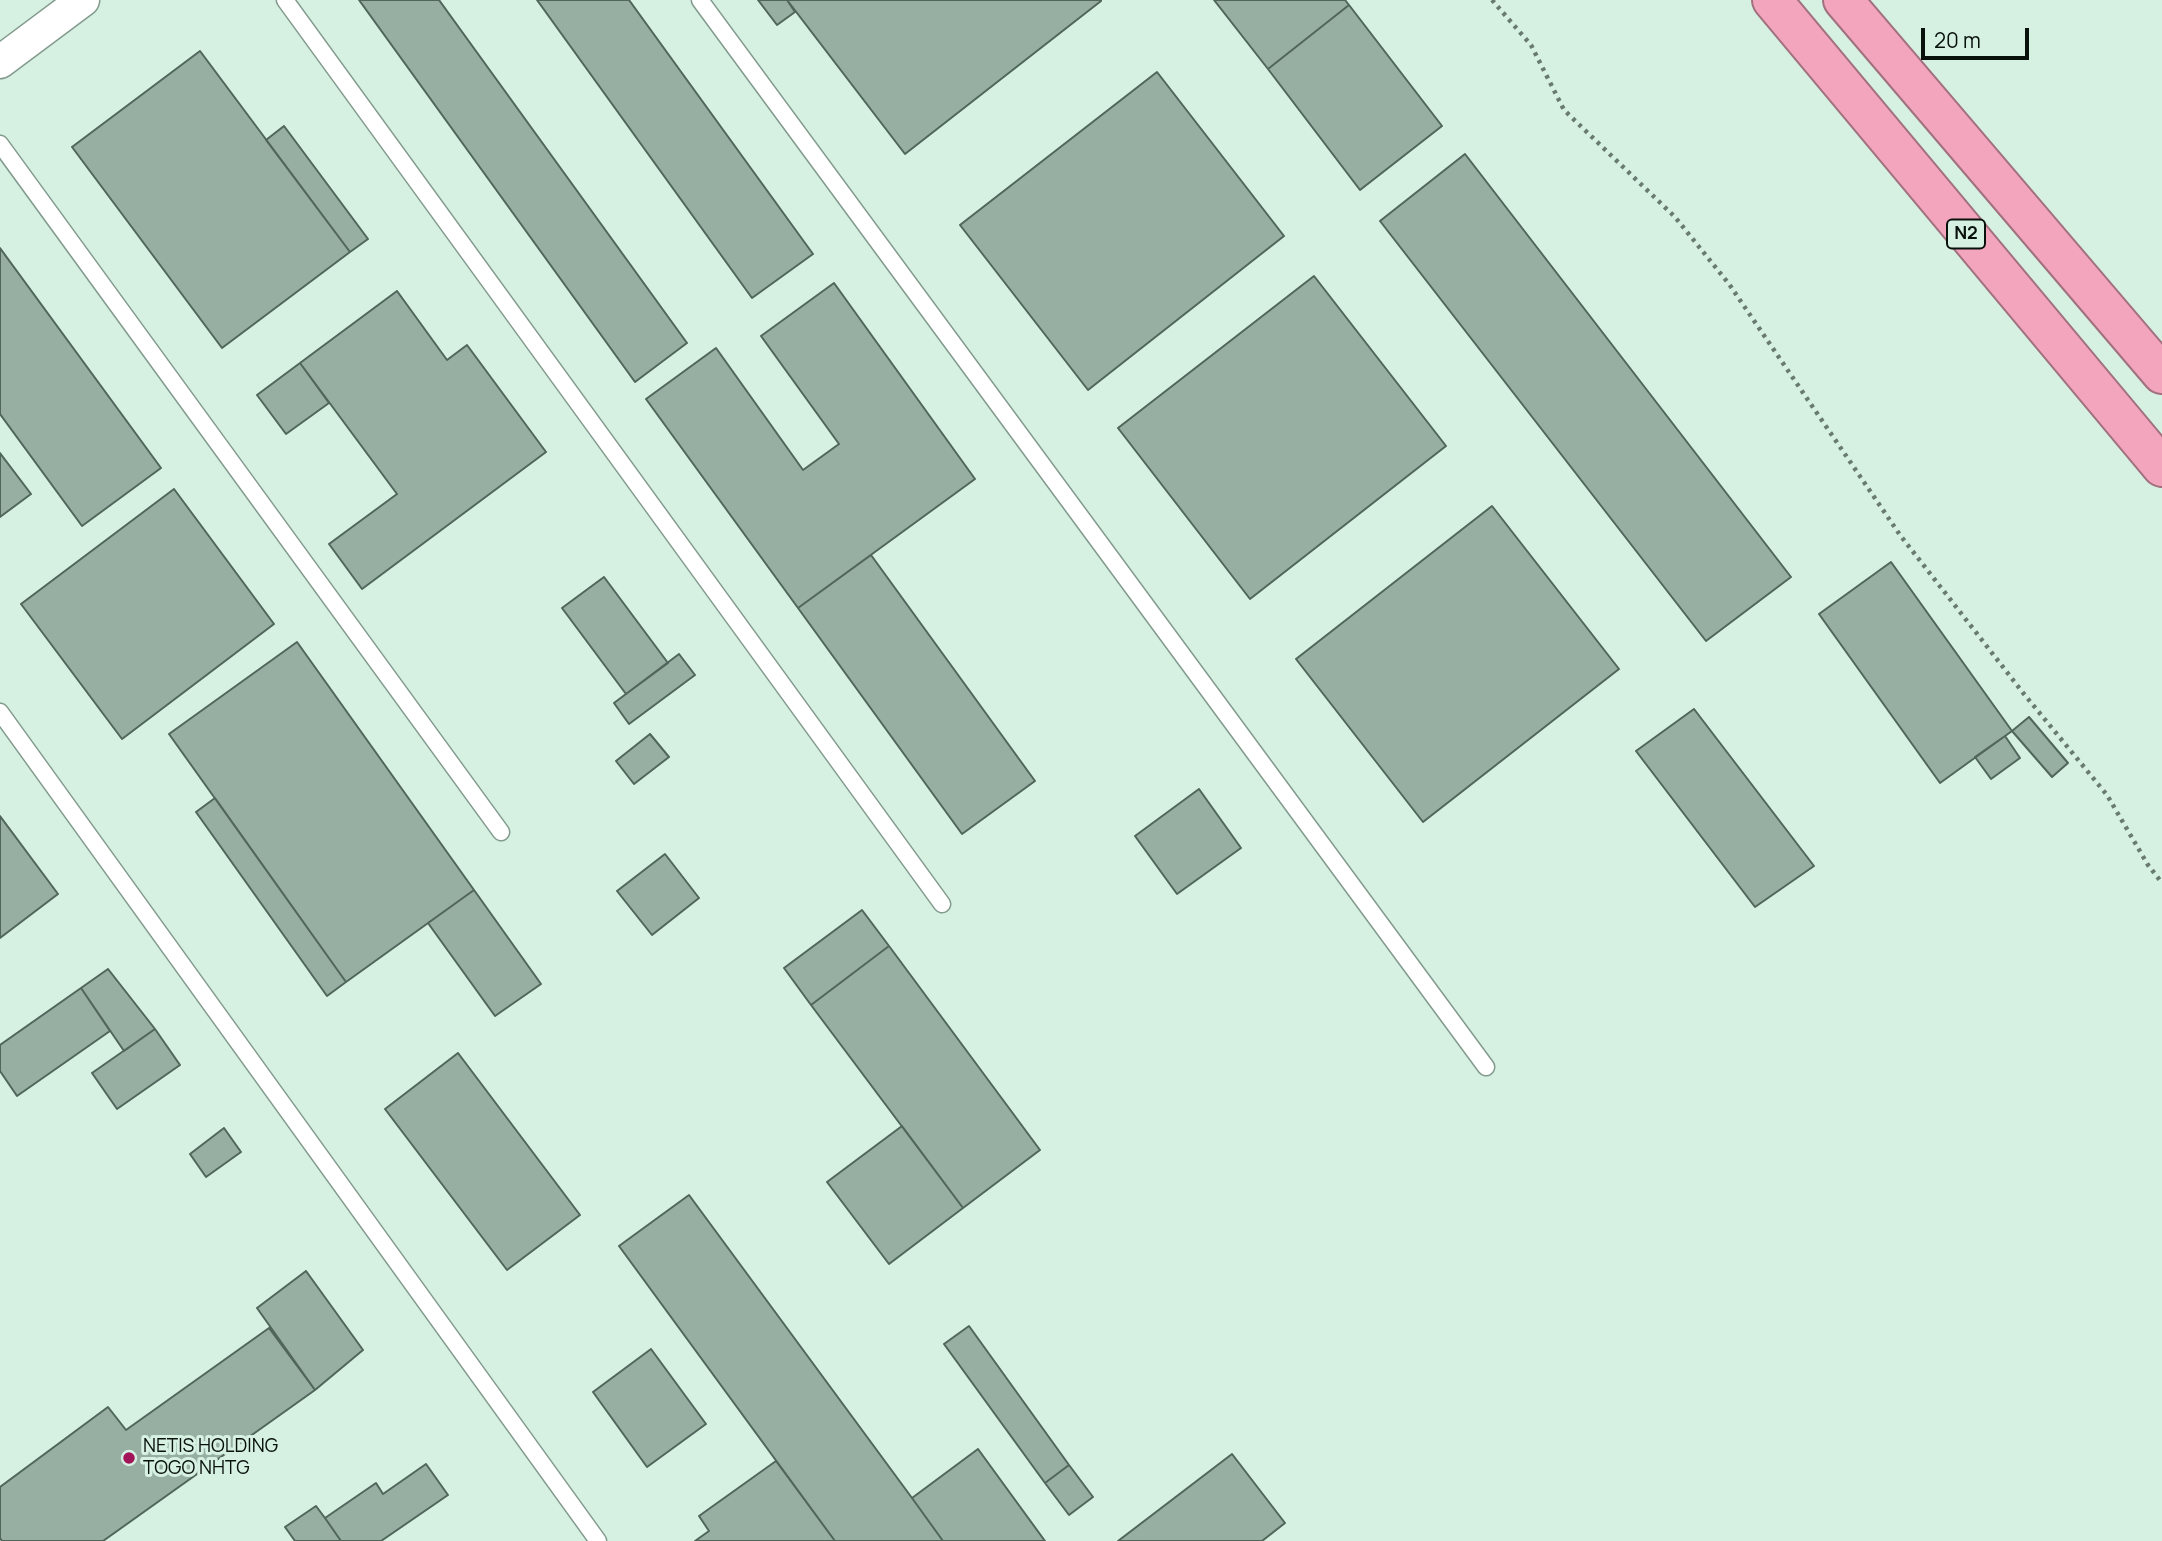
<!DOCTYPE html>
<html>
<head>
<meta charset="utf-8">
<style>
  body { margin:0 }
  #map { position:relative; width:2162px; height:1541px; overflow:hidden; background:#d6f0e2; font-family:Manrope,sans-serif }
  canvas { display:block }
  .scale { position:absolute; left:1921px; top:28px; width:108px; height:32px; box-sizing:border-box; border:4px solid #09110d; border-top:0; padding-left:9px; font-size:21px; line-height:24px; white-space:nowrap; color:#09110d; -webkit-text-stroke:5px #d6f0e2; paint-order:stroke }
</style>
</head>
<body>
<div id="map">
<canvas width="2162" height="1541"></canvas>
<div class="scale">20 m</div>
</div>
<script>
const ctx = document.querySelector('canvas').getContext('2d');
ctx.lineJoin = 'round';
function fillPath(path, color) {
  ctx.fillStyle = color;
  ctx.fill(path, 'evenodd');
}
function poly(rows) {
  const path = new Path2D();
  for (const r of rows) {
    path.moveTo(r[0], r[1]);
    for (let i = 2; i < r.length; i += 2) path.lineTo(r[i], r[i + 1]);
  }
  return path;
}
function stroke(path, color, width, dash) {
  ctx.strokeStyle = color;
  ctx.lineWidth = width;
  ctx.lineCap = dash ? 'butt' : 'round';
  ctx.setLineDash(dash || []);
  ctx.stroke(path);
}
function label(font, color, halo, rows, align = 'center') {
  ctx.font = font + ' Manrope,sans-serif';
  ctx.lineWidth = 6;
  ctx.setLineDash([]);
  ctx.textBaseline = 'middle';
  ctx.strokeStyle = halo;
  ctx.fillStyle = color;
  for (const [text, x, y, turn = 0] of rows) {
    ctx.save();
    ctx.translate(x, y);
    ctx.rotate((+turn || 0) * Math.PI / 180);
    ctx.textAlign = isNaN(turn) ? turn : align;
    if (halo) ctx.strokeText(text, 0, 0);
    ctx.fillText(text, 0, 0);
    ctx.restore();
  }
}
const building = poly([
  [359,0,439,0,687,343,635,382,359,0],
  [537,0,629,0,813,254,752,298,537,0],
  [758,0,787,0,795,12,777,25,758,0],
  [787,0,1101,0,1101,1,905,154,787,0],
  [1214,0,1345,0,1349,5,1268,69,1214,0],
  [1349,5,1442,126,1360,190,1268,69,1349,5],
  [200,51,350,252,222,348,72,147,200,51],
  [1157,72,1284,236,1088,390,960,225,1157,72],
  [284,126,368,239,350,252,266,140,284,126],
  [1465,154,1791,577,1706,641,1380,221,1465,154],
  [0,248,161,468,82,526,0,414,0,248],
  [1314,276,1446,446,1250,599,1118,428,1314,276],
  [834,283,975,479,798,608,646,399,716,348,803,470,839,444,761,336,834,283],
  [397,291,447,360,467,345,546,452,362,589,329,544,397,494,300,363,397,291],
  [300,363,329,403,286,434,257,395,300,363],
  [0,453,31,494,0,517,0,453],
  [174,489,274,624,122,739,21,604,174,489],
  [1492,506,1619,669,1423,822,1296,659,1492,506],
  [871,555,1035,781,962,834,798,608,871,555],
  [1891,562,2012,731,1940,783,1819,614,1891,562],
  [604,577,668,663,626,694,562,608,604,577],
  [297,642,474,890,346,982,169,734,297,642],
  [679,654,695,675,629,724,614,703,679,654],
  [1694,709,1814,866,1755,907,1636,751,1694,709],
  [2029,717,2068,763,2052,777,2012,731,2029,717],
  [650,734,669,757,634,784,616,761,650,734],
  [2005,736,2020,758,1991,779,1975,757,2005,736],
  [1199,789,1241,848,1177,894,1135,836,1199,789],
  [215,798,346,982,327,996,196,812,215,798],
  [0,816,58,894,0,938,0,816],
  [665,854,699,898,652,935,617,891,665,854],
  [474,890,541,984,495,1016,428,923,474,890],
  [862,910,889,946,811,1005,784,968,862,910],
  [889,946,1040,1150,963,1208,811,1005,889,946],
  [108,969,155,1029,124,1051,81,988,108,969],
  [81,988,110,1031,17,1096,0,1071,0,1045,81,988],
  [155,1029,180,1065,117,1109,92,1073,155,1029],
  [458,1053,580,1215,507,1270,385,1109,458,1053],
  [902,1126,963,1208,889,1264,827,1182,902,1126],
  [224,1128,241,1152,206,1177,190,1154,224,1128],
  [689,1195,912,1498,943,1541,835,1541,619,1246,689,1195],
  [306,1271,363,1350,315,1390,257,1308,306,1271],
  [969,1326,1069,1465,1045,1483,944,1344,969,1326],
  [269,1328,315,1390,103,1541,2,1541,0,1538,0,1487,108,1407,126,1430,269,1328],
  [651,1349,706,1424,647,1467,593,1392,651,1349],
  [978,1449,1045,1541,943,1541,912,1498,978,1449],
  [1232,1454,1285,1523,1262,1541,1118,1541,1232,1454],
  [776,1461,835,1541,695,1541,709,1531,699,1516,776,1461],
  [426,1464,448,1495,381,1541,341,1541,325,1518,376,1483,383,1494,426,1464],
  [1069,1465,1093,1497,1069,1515,1045,1483,1069,1465],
  [316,1506,325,1518,341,1541,295,1541,285,1527,316,1506]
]);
fillPath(building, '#97afa3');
stroke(building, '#50665b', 2);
const lane = poly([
  [285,0,942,904],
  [700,0,1486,1067],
  [0,144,501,832],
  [0,712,598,1541]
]);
const street = poly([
  [0,62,83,0]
]);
const highway = poly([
  [1772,0,2162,467],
  [1843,0,2162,374]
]);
stroke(lane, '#839b8e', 19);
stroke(street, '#839b8e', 35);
stroke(highway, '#a1717f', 42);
stroke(poly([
  [1492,0,1531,45,1564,110,1675,217,1729,284,1900,535,2024,694,2107,795,2148,865,2162,883]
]), '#697a71', 4.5, [3.5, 5]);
stroke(lane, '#fff', 16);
stroke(street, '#fff', 32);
stroke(highway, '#f3a5bd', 38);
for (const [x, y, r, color] of [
  [129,1458,7,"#a31559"]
]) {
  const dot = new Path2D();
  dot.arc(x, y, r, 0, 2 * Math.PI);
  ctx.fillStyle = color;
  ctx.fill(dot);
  stroke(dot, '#d6f0e2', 2.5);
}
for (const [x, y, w] of [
  [1966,234,38]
]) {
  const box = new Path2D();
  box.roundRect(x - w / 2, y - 14.5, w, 29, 5);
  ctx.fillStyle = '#d6f0e2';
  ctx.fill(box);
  stroke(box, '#09110d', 2);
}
label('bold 18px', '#09110d', null, [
  ["N2",1966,234]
]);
label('19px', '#09110d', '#d6f0e2', [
  ["NETIS HOLDING",143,1447],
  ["TOGO NHTG",143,1469]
], 'left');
</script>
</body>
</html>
